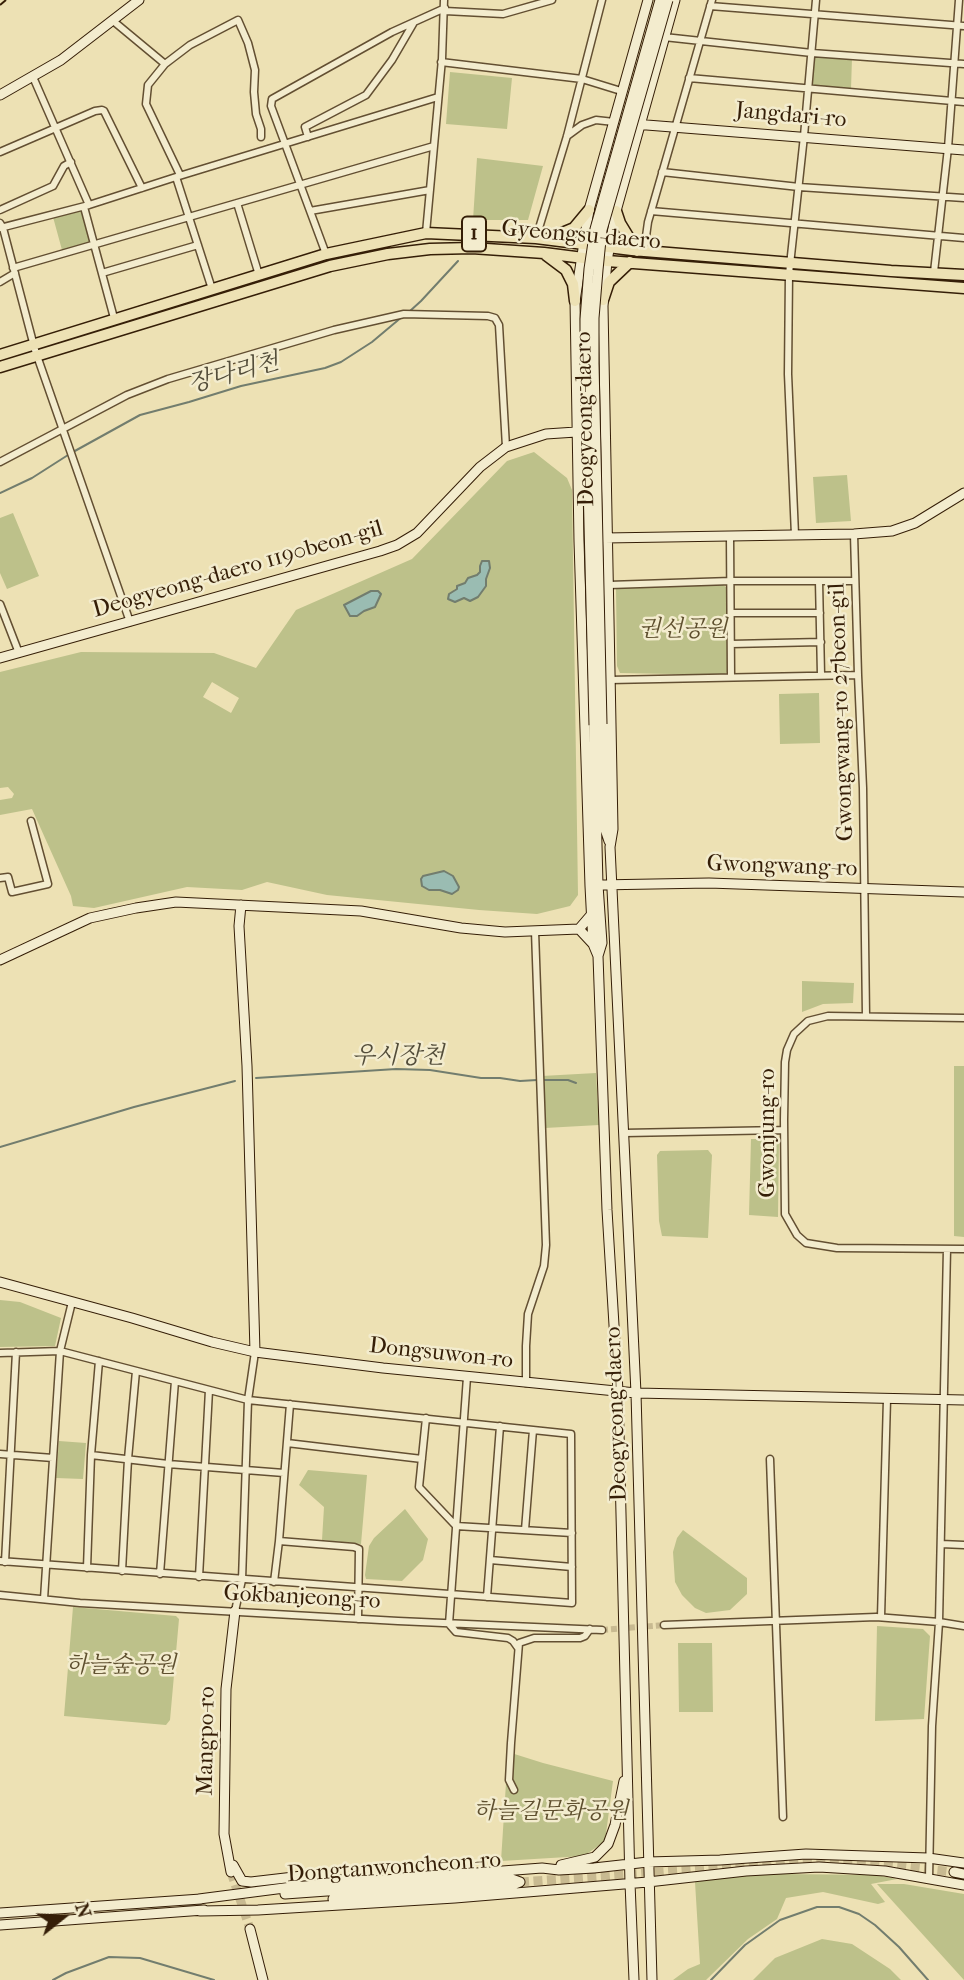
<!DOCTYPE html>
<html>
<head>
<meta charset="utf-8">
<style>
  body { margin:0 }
  #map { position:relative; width:964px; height:1980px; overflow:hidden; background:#ede1b4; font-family:"IM FELL French Canon",serif }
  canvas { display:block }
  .north { position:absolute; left:28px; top:1882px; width:70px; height:70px; -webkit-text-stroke:5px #f3ecce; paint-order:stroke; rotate:72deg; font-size:19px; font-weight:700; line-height:28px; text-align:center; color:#351e07 }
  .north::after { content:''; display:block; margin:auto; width:24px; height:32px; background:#351e07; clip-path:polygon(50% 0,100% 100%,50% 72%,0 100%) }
</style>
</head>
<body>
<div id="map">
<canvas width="964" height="1980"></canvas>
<div class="north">N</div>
</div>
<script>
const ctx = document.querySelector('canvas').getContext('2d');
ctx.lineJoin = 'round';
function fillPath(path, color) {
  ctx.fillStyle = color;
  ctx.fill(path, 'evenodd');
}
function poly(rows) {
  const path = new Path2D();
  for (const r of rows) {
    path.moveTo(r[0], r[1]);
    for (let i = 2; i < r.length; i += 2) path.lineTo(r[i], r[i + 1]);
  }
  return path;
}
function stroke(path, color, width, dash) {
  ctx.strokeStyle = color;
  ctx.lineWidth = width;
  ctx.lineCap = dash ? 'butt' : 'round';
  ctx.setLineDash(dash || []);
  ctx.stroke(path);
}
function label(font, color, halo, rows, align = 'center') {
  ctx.font = font + ' "IM FELL French Canon","Noto Serif KR",serif';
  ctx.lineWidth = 5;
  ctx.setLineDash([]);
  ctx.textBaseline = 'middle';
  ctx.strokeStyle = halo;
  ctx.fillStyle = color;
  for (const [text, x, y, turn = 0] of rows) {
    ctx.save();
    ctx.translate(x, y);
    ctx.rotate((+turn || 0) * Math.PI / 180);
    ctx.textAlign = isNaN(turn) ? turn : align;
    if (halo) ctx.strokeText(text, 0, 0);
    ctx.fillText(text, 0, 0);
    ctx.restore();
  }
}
fillPath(poly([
  [815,56,852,58,851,89,813,86,811,83,812,59],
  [450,72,512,78,507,129,446,124],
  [477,158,543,166,528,220,473,220],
  [83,209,91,242,62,250,53,217],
  [534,452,567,478,572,490,578,895,570,906,537,914,479,910,327,895,267,882,242,890,187,887,94,908,73,906,71,896,32,809,0,815,0,800,12,798,14,794,8,787,0,788,0,672,81,652,214,653,256,668,296,610,412,559,507,461],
  [480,566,490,568,486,579,486,586,478,597,464,598,454,590,465,583,468,578,478,575,481,571],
  [212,682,239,698,231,713,203,697],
  [847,475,851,521,816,523,813,477],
  [13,513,39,576,7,589,0,573,0,518],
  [723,585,727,588,727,672,724,675,620,673,617,666,616,589,620,588],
  [819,693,820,743,780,744,779,694],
  [802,981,854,983,853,1003,823,1004,802,1012],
  [954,1066,964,1066,964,1237,954,1236],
  [596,1073,599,1125,545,1128,542,1076],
  [751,1139,779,1139,778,1217,749,1215],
  [708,1150,712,1155,708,1238,662,1236,659,1221,657,1155,660,1151],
  [0,1300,20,1302,61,1318,55,1346,0,1347],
  [59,1441,86,1443,83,1479,56,1478],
  [308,1470,367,1475,361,1544,322,1540,324,1507,299,1485],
  [405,1509,428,1539,423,1560,402,1581,366,1579,365,1575,369,1546,374,1538],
  [683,1530,747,1578,747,1594,730,1610,706,1613,695,1608,682,1595,675,1582,673,1552,677,1538],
  [73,1607,176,1616,179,1619,170,1720,166,1725,64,1716],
  [877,1626,923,1629,930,1636,924,1719,875,1721],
  [678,1643,712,1643,713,1712,679,1712],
  [508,1752,543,1763,613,1781,605,1841,584,1856,501,1861],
  [782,1874,876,1875,897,1879,871,1884,885,1902,878,1904,823,1892,786,1898,777,1919,748,1939,706,1980,673,1980,688,1969,700,1964,695,1882,747,1875],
  [877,1884,904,1884,964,1894,964,1980],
  [822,1939,852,1944,890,1969,901,1980,753,1980,775,1958]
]), '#bdc18a');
const water = poly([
  [482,561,489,561,490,568,486,579,486,586,478,597,470,601,464,598,455,602,448,599,449,594,457,589,457,586,465,583,468,578,477,575,480,572,480,566,482,561],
  [371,591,378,591,381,594,375,607,364,611,357,616,350,616,344,605,371,591],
  [444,871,453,876,459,887,458,890,452,894,440,890,429,890,422,886,421,879,423,876,444,871]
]);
fillPath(water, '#9abcb2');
stroke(water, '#727d6e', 2);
stroke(poly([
  [410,311,421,301,458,261],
  [73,452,140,415,189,402,241,386,325,368,341,362,372,342,403,316],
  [0,493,32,478,68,455],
  [256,1078,396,1069,430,1070,481,1078,500,1078,520,1081,537,1080],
  [543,1080,568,1080,576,1083],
  [0,1147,134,1107,235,1081],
  [53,1980,66,1973,109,1957,140,1958,214,1980],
  [711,1980,745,1945,780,1920,817,1907,839,1907,859,1914,875,1925,899,1947,928,1980]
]), '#727d6e', 2);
stroke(poly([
  [602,1630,664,1625]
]), '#c8ba91', 6, [6, 3]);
stroke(poly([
  [231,1872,250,1929],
  [520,1882,805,1862,879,1864,954,1872]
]), '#c8ba91', 9, [9, 4.5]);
const street = poly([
  [710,6,964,26],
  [445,11,503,14,552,0],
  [112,20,165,64,148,85,146,104,180,175],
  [664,37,812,53,964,64],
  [441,62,582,79,621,91],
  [165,64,190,45,238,20,248,43,255,70,254,92,256,114,261,129,261,137],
  [33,77,89,205],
  [689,78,964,102],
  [567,136,582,125,596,120,614,122],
  [308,137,305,127,366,95,392,60,413,24],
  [0,152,95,111,102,110,104,111,142,188],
  [662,172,799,187,964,198],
  [176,177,212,289],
  [237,203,259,275],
  [84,207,114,318],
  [0,210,53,186,64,166,71,162],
  [310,211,430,190],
  [651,211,964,238],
  [0,223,3,228,35,350,130,622],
  [0,228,89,205,176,177,438,97],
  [426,233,442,59,444,0],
  [536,238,567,136,602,0],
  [644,251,648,222,712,0],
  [326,254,271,106,272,99,392,32,445,8],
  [13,268,434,146],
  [934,272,948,148,959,0],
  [102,273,198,245],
  [0,282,15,273],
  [0,462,127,395,168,379,334,330,404,314,488,316,495,318,499,325,506,447],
  [854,534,858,675,863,788,866,1016],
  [795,535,788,374,789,274,804,136,816,0],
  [730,537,731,677],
  [819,581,821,675],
  [609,585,731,581,855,581],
  [0,604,19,653],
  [731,613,820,613],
  [731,644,821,642],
  [609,680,858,675],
  [0,878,8,877,12,892,48,884,31,821],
  [964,1018,828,1016,808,1021,794,1034,787,1050,785,1062,784,1120,785,1214,797,1235,806,1243,837,1248,964,1249],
  [624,1133,784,1130],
  [0,1353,60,1351,248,1400,242,1580,235,1611],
  [467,1377,449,1624,456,1632,508,1638,513,1641,518,1648],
  [526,1383,526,1346,528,1314,544,1266,546,1245,535,931],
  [426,1418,419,1487,456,1526,572,1533],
  [287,1443,422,1459],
  [0,1454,53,1458],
  [91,1455,168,1464,284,1473],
  [770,1459,783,1817],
  [525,1530,533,1430],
  [279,1541,290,1404],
  [941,1544,964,1545],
  [490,1560,572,1567],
  [0,1561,572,1603,571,1434,248,1400,255,1352],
  [5,1562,16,1352],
  [87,1568,91,1455,99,1361],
  [122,1571,128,1459,136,1371],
  [160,1574,175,1381],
  [199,1577,209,1390],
  [274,1582,279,1541,354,1547,359,1549,358,1619],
  [0,1595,80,1603,398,1621,602,1630],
  [487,1597,500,1426],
  [44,1599,60,1351,72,1302],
  [881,1617,887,1399],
  [664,1625,876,1617,939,1622,964,1626],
  [514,1790,509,1780,511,1743,519,1643,534,1638,580,1638,585,1636,590,1629],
  [929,1879,932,1726,939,1622,947,1249]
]);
const secondary = poly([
  [0,95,61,60,139,0],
  [634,124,964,150],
  [605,538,854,534,892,531,915,523,964,493],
  [0,658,380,551,397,545,417,533,480,467,506,447,546,434,576,432],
  [602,724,605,829,609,841],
  [594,725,598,885,602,943,598,956],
  [598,885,709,883,964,892],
  [241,905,239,926,247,1066,255,1352],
  [591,915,579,929,593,944],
  [0,960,90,918,136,908,176,902,361,911,461,928,505,932,579,929],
  [0,1282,132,1318,212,1342,255,1352,383,1368,636,1393,964,1400],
  [233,1865,242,1881,251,1882,311,1875,342,1880],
  [561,1865,595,1857,608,1844,615,1825,624,1781],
  [231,1872,224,1834,226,1689,235,1611],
  [954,1872,964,1874],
  [285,1894,509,1878,520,1882],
  [199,1899,292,1887,542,1868,559,1870,594,1868,648,1862,720,1860,806,1854,928,1858,964,1863],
  [333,1899,510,1886,520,1882],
  [200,1911,258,1910,455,1898,648,1882,746,1871,819,1867,885,1871,964,1885],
  [0,1913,201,1899],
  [0,1925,204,1910],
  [250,1929,263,1980],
  [634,1980,630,1883,618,1391,607,1210,598,956,593,944,590,886,579,541,575,301,589,210,648,0],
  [652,1980,636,1393,610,847,613,829,603,306,607,261,616,211,675,0]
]);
const primary = poly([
  [616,211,620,223,637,251],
  [550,238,574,228,589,210],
  [546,255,566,270,573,284,575,301],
  [603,300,609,282,630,262],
  [0,355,326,254,426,233,536,238,632,250,891,271,964,275],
  [0,367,330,266,388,254,430,249,472,248,544,253,607,261,964,288]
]);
stroke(street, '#634f32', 9);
stroke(secondary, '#351e07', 11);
stroke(primary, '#351e07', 13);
stroke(street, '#f3ecce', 6);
stroke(secondary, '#f3ecce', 9);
stroke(primary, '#ede1b4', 10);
stroke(poly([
  [0,5,6,0]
]), '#351e07', 2, [12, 12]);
const secondaryBridge = poly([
  [602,724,594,363,594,318,598,270,602,230,668,0],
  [594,725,585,363,585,319,589,269,595,229,660,0]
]);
stroke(secondaryBridge, '#351e07', 11, []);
stroke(secondaryBridge, '#f3ecce', 9);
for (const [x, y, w] of [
  [474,234,24]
]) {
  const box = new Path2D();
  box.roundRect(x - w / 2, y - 17.5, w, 35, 5);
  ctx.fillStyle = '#f3ecce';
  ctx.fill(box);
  stroke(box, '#351e07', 2);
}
label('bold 21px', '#351e07', null, [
  ["1",474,234]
]);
label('23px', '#351e07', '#f3ecce', [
  ["Jangdari-ro",791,116,5],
  ["Gyeongsu-daero",581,236,5],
  ["Deogyeong-daero",586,419,-91],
  ["Deogyeong-daero 1190beon-gil",238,570,-16],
  ["Gwongwang-ro 27beon-gil",842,712,-92],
  ["Gwongwang-ro",782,867,2],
  ["Gwonjung-ro",768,1133,-90],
  ["Dongsuwon-ro",441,1354,6],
  ["Deogyeong-daero",617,1414,-92],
  ["Gokbanjeong-ro",302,1598,3],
  ["Mangpo-ro",207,1741,-89],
  ["Dongtanwoncheon-ro",394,1868,-4]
]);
label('italic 23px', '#5e4f2e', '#f3ecce', [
  ["권선공원",683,630],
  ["하늘숲공원",121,1666],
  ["하늘길문화공원",551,1812]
]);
label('italic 24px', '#534d3a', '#f3ecce', [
  ["장다리천",234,374,-15],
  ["우시장천",398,1057]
]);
</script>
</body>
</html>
